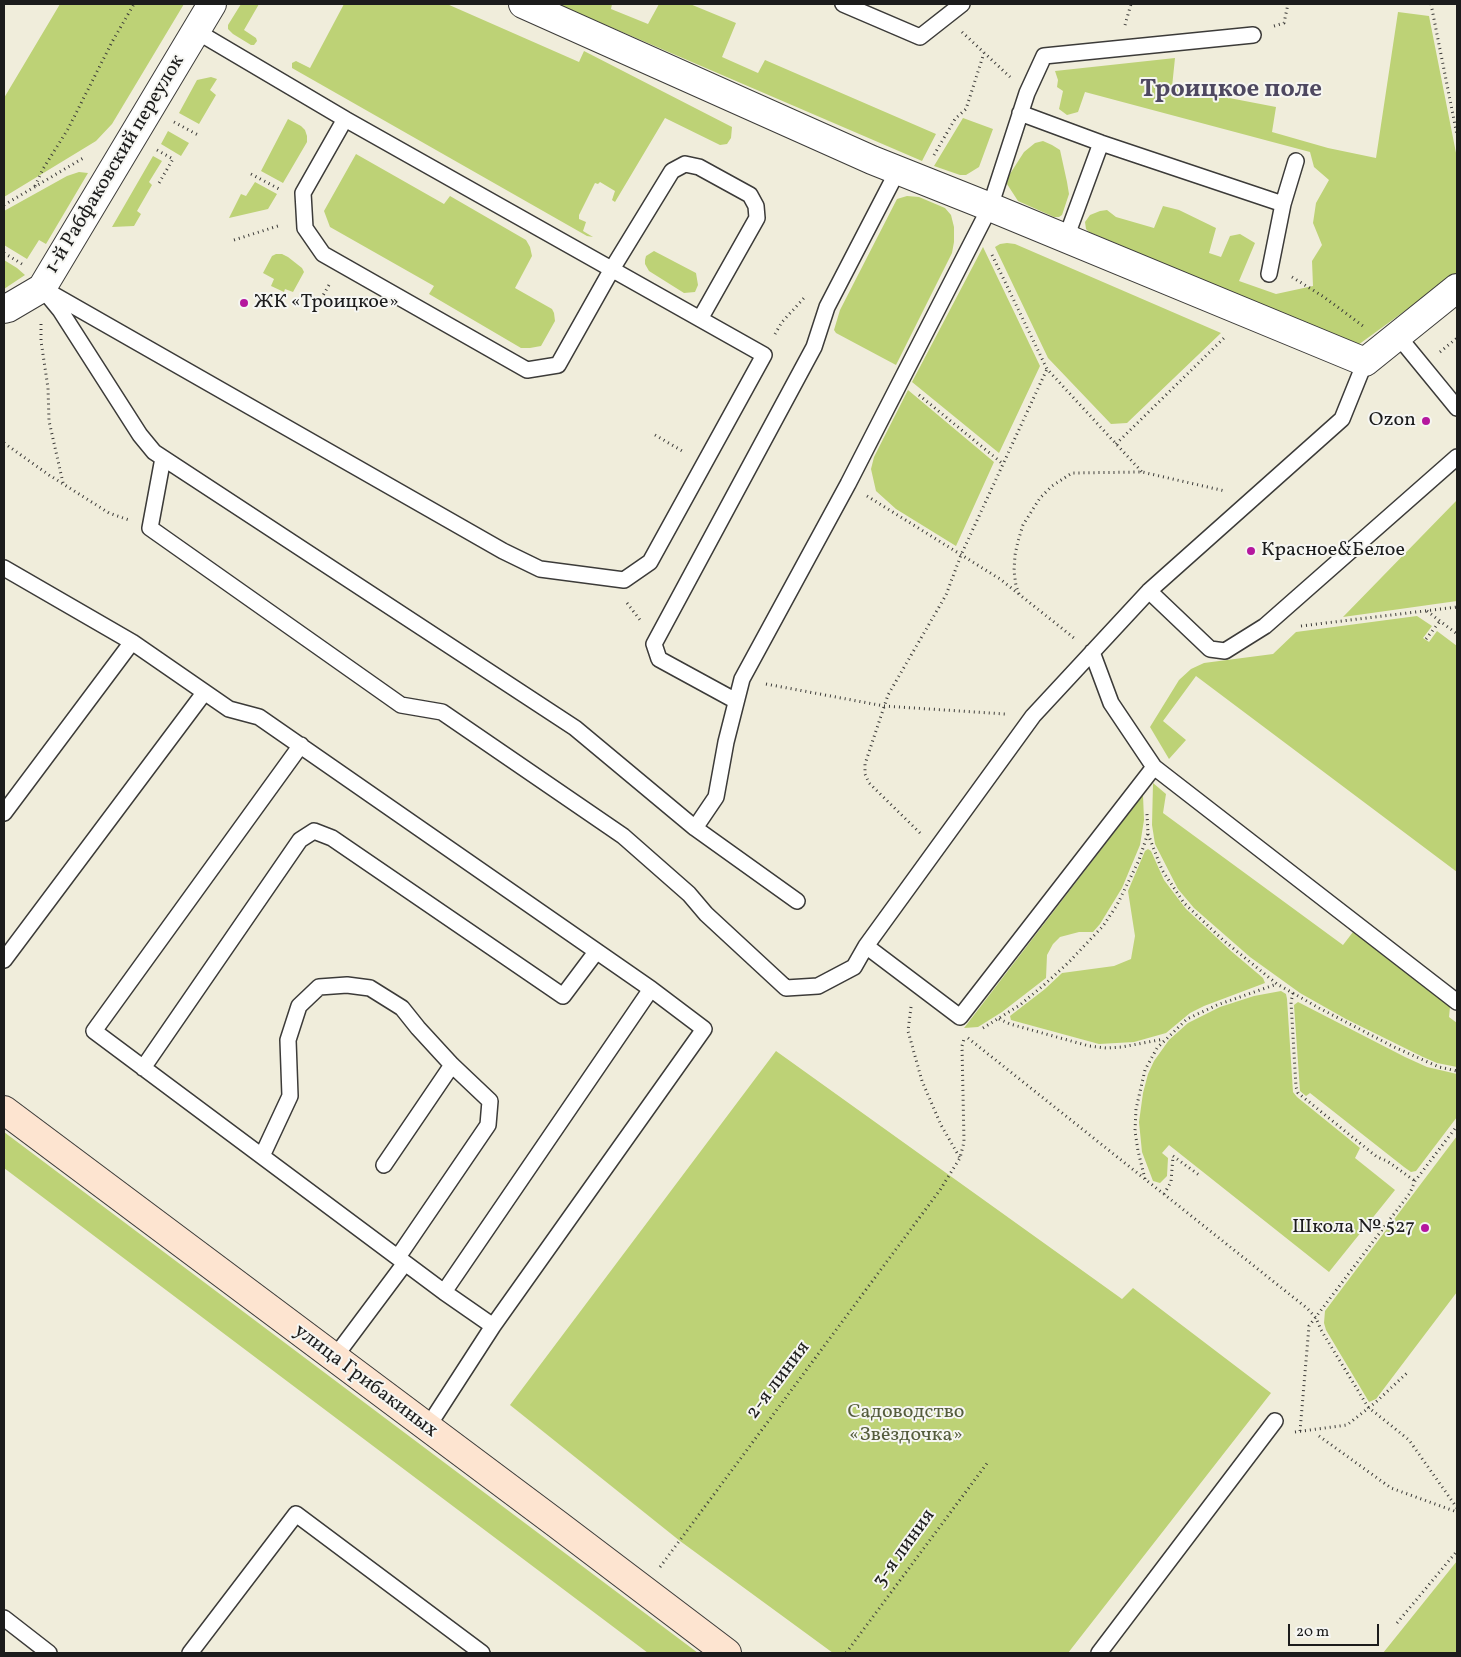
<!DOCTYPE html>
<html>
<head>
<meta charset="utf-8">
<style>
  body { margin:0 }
  #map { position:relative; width:1461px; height:1657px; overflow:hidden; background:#f0eddb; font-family:Vollkorn,serif }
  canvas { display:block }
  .frame { position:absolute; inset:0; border:5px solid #1c1c1c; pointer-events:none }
  .scale { position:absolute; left:1288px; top:1624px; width:91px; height:22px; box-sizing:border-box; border:2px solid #1c1c1c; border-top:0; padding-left:6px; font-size:15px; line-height:18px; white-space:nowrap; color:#1c1c1c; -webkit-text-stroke:4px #f6f6f2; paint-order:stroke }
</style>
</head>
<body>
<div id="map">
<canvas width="1461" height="1657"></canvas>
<div class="frame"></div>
<div class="scale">20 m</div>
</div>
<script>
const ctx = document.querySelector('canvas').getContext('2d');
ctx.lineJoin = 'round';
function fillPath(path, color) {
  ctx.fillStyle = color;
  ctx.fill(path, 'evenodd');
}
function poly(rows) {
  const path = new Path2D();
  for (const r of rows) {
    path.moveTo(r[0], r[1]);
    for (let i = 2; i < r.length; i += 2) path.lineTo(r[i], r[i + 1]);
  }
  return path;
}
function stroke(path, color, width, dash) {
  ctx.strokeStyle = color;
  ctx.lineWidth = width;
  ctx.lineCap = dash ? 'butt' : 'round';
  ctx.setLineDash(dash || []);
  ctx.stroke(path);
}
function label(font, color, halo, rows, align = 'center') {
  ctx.font = font + ' Vollkorn,serif';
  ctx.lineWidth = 4;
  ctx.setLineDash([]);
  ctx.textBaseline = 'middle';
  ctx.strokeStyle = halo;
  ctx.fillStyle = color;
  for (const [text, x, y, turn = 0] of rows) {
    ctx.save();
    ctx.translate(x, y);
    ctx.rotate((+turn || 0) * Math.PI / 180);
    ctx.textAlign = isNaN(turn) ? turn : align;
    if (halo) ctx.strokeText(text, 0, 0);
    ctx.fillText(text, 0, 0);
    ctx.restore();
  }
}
fillPath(poly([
  [60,4,184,4,112,124,96,141,4,197,4,98],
  [241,4,259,4,244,30,256,38,257,41,254,45,251,45,233,34,228,29,228,25],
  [344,4,447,4,579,62,584,51,732,127,731,138,727,144,720,145,665,118,615,202,612,200,615,191,600,182,598,184,595,183,579,215,579,219,586,222,583,231,593,237,587,236,292,68,292,63,296,61,310,68],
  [557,4,612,4,611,9,648,24,659,4,690,4,736,23,722,57,758,73,765,60,936,134,922,161],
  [1398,12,1429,16,1457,158,1457,273,1358,345,1089,232,1086,229,1085,222,1090,215,1100,211,1107,210,1116,217,1154,228,1163,206,1179,210,1216,228,1209,253,1221,257,1230,236,1240,234,1255,243,1239,281,1276,294,1313,286,1312,261,1322,245,1313,223,1316,203,1329,180,1314,167,1310,152,1085,92,1078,112,1067,115,1059,109,1063,91,1057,87,1058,80,1055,71,1175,58,1172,87,1276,107,1272,132,1328,148,1376,158],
  [211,77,217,79,210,90,216,95,199,124,179,113,197,80],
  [963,118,993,129,979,167,966,175,960,175,934,166],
  [288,119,301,126,305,130,307,136,307,142,283,183,261,171],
  [168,131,189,143,181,156,161,144],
  [1043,141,1052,145,1060,150,1067,182,1069,194,1062,215,1059,217,1054,217,1018,201,1007,184,1008,177,1024,152,1035,143],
  [356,154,444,204,450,196,526,240,530,247,532,256,515,288,552,309,554,313,555,321,541,346,530,348,521,348,429,294,434,286,330,227,324,211],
  [153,156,162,161,149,182,152,185,137,211,141,214,134,226,112,227],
  [79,172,88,173,46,244,39,240,27,259,4,245,4,211,67,176],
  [255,182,277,194,268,209,229,218,241,194,246,196],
  [907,196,919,197,945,208,951,215,954,227,954,242,952,253,896,365,836,333,834,330,840,310,897,199],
  [1007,243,1015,244,1221,333,1127,423,1111,424,1048,358,995,247,1000,244],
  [983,247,1040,366,999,453,912,382],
  [654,251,696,273,698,285,695,292,684,293,649,271,645,264,645,260,646,256],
  [276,254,282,254,288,257,302,268,304,272,293,292,285,289,284,292,271,286,274,279,263,273,272,256],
  [4,260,17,268,25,275,4,289],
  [908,390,994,462,956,546,896,509,876,491,871,469,874,457],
  [1457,500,1457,601,1343,617],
  [1417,616,1432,626,1423,638,1429,642,1437,631,1457,646,1457,872,1196,676,1163,721,1186,740,1169,759,1150,727,1179,680,1191,669,1204,663,1273,654,1296,632],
  [1153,783,1166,794,1163,813,1343,945,1353,932,1448,1001,1450,1007,1449,1017,1457,1023,1457,1067,1437,1063,1423,1057,1346,1019,1300,993,1250,957,1194,908,1178,889,1155,844,1152,825],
  [1143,795,1144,820,1140,845,1122,888,1100,924,1093,932,1079,932,1060,937,1053,944,1047,955,1046,978,1002,1012,978,1027,964,1028],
  [1148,849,1151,851,1164,880,1186,909,1231,951,1263,978,1265,983,1204,1006,1190,1013,1166,1033,1134,1042,1099,1044,1011,1020,1010,1016,1045,989,1062,973,1114,966,1131,959,1135,936,1128,891,1145,851],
  [1281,991,1286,994,1287,999,1293,1092,1297,1097,1360,1148,1355,1158,1395,1190,1329,1272,1169,1145,1162,1153,1168,1158,1167,1176,1160,1183,1153,1181,1142,1152,1139,1122,1143,1093,1148,1074,1154,1061,1169,1040,1188,1023,1220,1007,1254,996],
  [1298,1002,1405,1057,1427,1067,1457,1074,1457,1117,1416,1171,1411,1172,1404,1167,1310,1093,1306,1096,1300,1091,1294,1005],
  [776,1051,1122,1299,1133,1288,1271,1393,1068,1653,833,1653,680,1541,510,1405],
  [4,1132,698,1653,648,1653,4,1168],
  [1457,1136,1457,1292,1376,1399,1369,1402,1326,1330,1324,1323,1325,1311],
  [1457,1561,1457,1653,1383,1653]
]), '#bdd276');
const lane = poly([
  [843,4,920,37,962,4],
  [196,31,345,119,303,193,305,228,323,254,527,370,558,365,612,269,672,171,685,164,699,167,750,195,756,206,757,218,700,319],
  [1020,113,1101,143,1283,204],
  [1066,238,1101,143],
  [1269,274,1283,204,1296,161],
  [42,288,503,551,540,569,624,580,650,562,764,355,345,119],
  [46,293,60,310,140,435,154,452,575,728,695,828,797,901],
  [1398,336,1457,408],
  [163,458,150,528,401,705,442,712,623,836,689,894,706,914,786,988,818,986,854,967,866,946,1033,716,1149,591,1342,419,1365,362],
  [4,568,132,642,229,709,259,717,651,989,704,1029,493,1326,444,1292,94,1031,301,745],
  [1149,591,1210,649,1225,651,1265,626,1457,457],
  [1092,652,1111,703,1154,767,1457,1002],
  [736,701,659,659,654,644,814,347,827,307,898,170],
  [4,813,132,642],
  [695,828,716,797,726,742,742,679,848,484,990,207,1027,93,1044,56,1253,35],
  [866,946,960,1017,1154,767],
  [4,960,204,693],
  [143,1068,300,840,314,831,332,838,563,996,596,952],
  [262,1156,290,1096,288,1040,299,1006,319,987,347,985,370,988,402,1008,418,1028,452,1065,490,1101,488,1125,398,1257],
  [384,1165,452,1065],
  [444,1292,651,989],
  [334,1358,405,1263],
  [427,1428,493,1326],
  [4,1618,49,1653],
  [190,1653,296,1514,482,1653],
  [1099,1653,1275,1421]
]);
const street = poly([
  [523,4,872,160,990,207,1365,362,1457,288],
  [4,309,8,308,42,288,212,4]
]);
const secondary = poly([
  [4,1110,557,1524,727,1653]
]);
stroke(lane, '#3c3b39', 18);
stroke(street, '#3c3b39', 30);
stroke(secondary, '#3c3b39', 30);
stroke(poly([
  [1431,4,1457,135],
  [1125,25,1131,4],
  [1274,26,1284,23,1288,4],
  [962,32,1010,77],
  [174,122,198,135],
  [157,150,173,159,159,183],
  [934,155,955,119,966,109,984,53],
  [251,174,281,190],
  [35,186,43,169,68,129,112,42,134,4],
  [4,205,85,157],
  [234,240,281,225],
  [4,253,22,264],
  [992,255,1047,369,1142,472],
  [1292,277,1324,297,1363,326],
  [321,299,329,285],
  [41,324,41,341,48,388,49,421,63,483],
  [775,334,782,322,804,298],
  [1440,352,1457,338],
  [919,395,1003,464],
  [655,435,684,452],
  [4,443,49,475,109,513,129,520],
  [1116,444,1226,336],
  [867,496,1000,579,1074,638],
  [1019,594,1016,586,1014,571,1015,555,1018,541,1023,525,1040,498,1052,486,1072,473,1142,472,1225,491],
  [627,603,640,620],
  [1427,611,1457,634],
  [1301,626,1457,607],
  [1426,639,1440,621],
  [766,684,884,706,1005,714],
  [920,833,869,783,865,774,865,764,888,695,946,595,961,555,1047,369],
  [1148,834,1162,870,1184,903,1223,940,1277,984,1319,1008,1394,1047,1439,1067,1457,1071],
  [1293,993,1291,1002,1296,1087,1298,1093,1377,1157,1387,1161,1415,1181],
  [911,1007,908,1031,922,1081,941,1125,960,1158],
  [999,1019,1010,1024,1089,1046,1106,1048,1122,1047,1164,1039],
  [983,1028,1020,1005,1045,984,1069,962,1103,926,1117,905,1139,860,1148,833,1147,814],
  [968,1038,1308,1309,1316,1318,1321,1330,1368,1407,1409,1440,1457,1508],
  [1145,1179,1138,1151,1135,1131,1136,1109,1145,1070,1157,1048,1187,1019,1217,1005,1277,984],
  [1164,1194,1171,1182,1173,1156,1199,1175],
  [1300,1431,1309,1326,1410,1193,1415,1181,1457,1126],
  [1295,1432,1347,1425,1376,1402,1408,1372],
  [1319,1436,1391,1488,1457,1512],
  [660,1567,940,1190,960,1158,964,1142,962,1046,964,1039],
  [1397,1623,1457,1551],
  [846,1653,988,1462]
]), '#3c3b39', 3, [1, 4]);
stroke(lane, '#fff', 15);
stroke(street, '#fff', 28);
stroke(secondary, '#fde4d0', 28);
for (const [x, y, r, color] of [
  [244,303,5,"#b5179e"],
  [1426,421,5,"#b5179e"],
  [1251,551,5,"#b5179e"],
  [1425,1228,5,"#b5179e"]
]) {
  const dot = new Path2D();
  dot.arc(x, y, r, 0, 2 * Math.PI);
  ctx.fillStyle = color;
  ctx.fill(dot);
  stroke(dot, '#f6f6f2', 2);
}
label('20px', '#1c1c1c', '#f6f6f2', [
  ["1-й Рабфаковский переулок",116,165,-59],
  ["2-я линия",779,1381,-53],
  ["улица Грибакиных",365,1382,37],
  ["3-я линия",905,1549,-54]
]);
label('20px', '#1c1c1c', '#f6f6f2', [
  ["ЖК «Троицкое»",254,303],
  ["Ozon",1416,421,"right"],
  ["Красное&Белое",1261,551],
  ["Школа № 527",1415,1228,"right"]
], 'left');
label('20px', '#545c3c', '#f6f6f2', [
  ["Садоводство",906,1413],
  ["«Звёздочка»",906,1436]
]);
label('bold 25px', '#4e4860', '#f6f6f2', [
  ["Троицкое поле",1231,91]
]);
</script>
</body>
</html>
